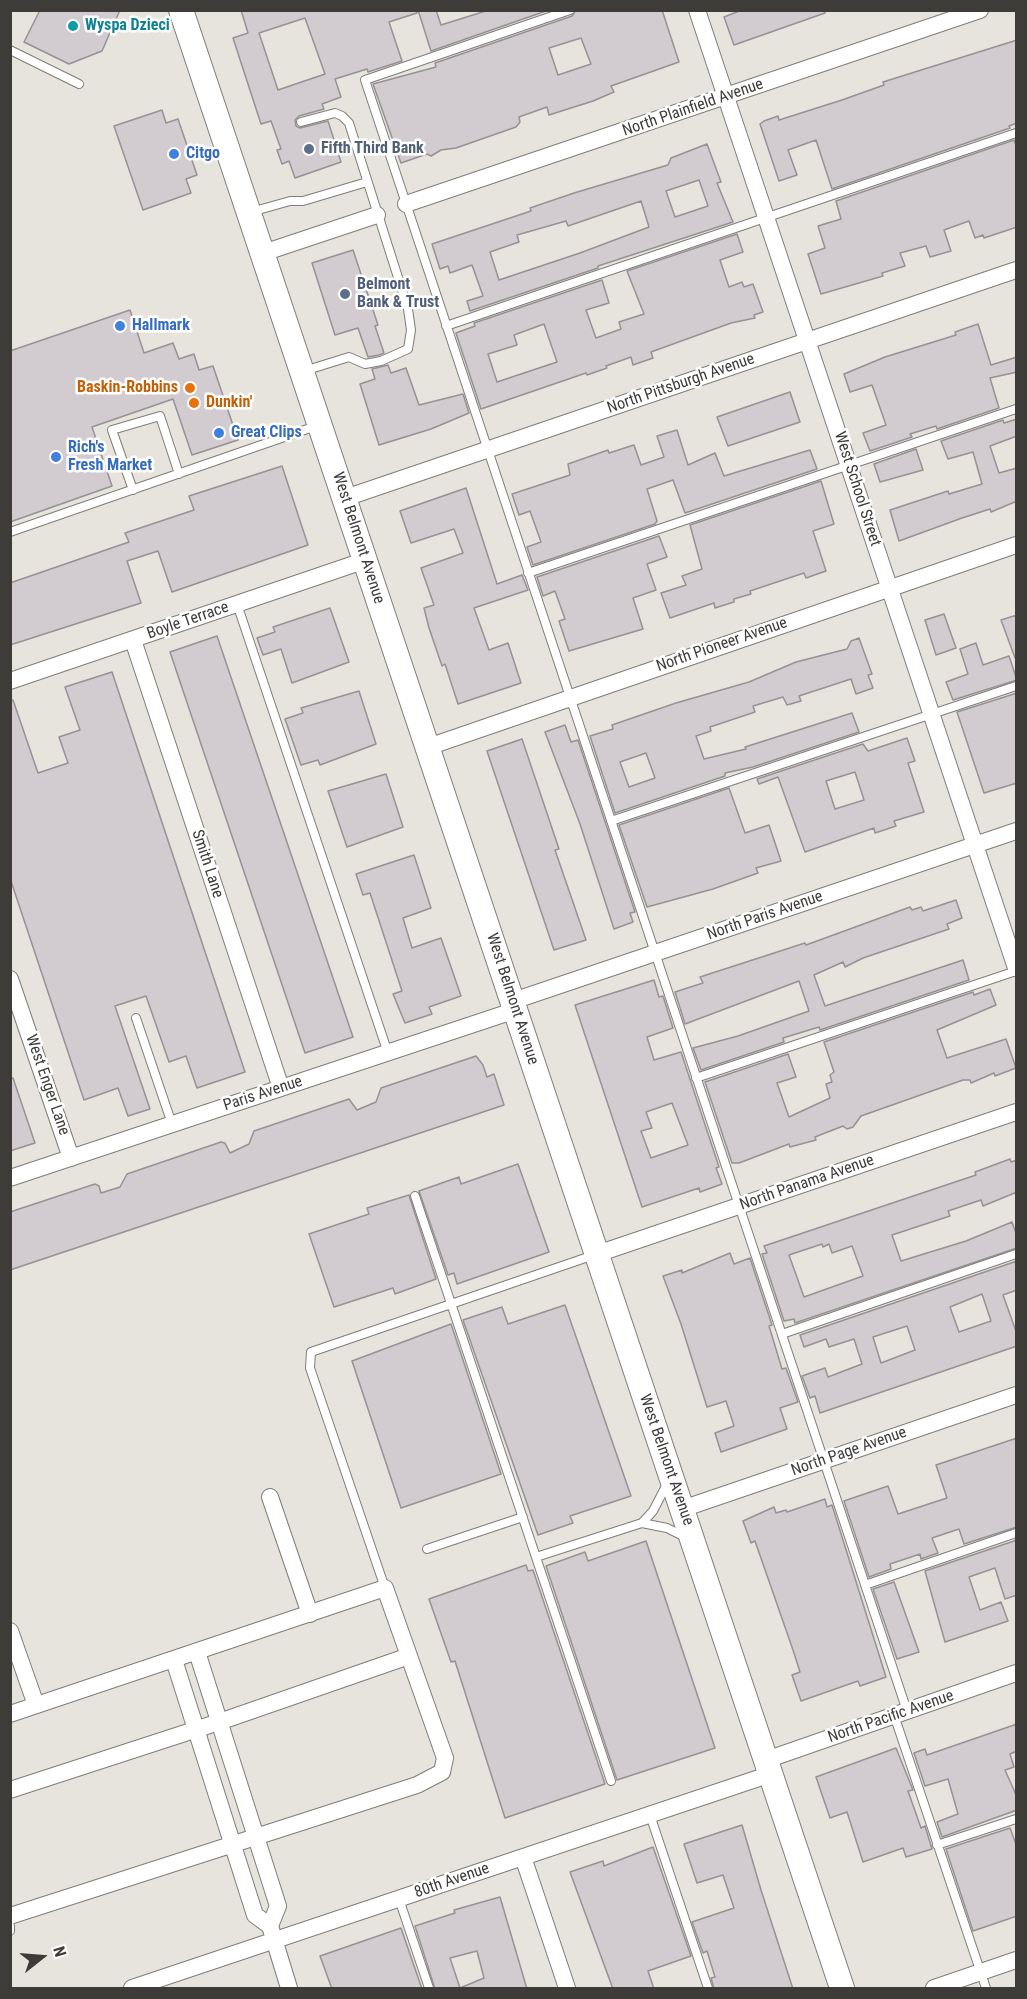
<!DOCTYPE html>
<html>
<head>
<meta charset="utf-8">
<style>
  body { margin:0 }
  #map { position:relative; width:1027px; height:1999px; overflow:hidden; background:#e6e4dc; font-family:"Roboto Condensed",sans-serif }
  canvas { display:block }
  .frame { position:absolute; inset:0; border:12px solid #3d3c39; pointer-events:none }
  .north { position:absolute; left:12px; top:1927px; width:60px; height:60px; -webkit-text-stroke:4px #fff; paint-order:stroke; rotate:73deg; font-size:16px; font-weight:700; line-height:24px; text-align:center; color:#3d3c39 }
  .north::after { content:''; display:block; margin:auto; width:21px; height:27px; background:#3d3c39; clip-path:polygon(50% 0,100% 100%,50% 72%,0 100%) }
</style>
</head>
<body>
<div id="map">
<canvas width="1027" height="1999"></canvas>
<div class="frame"></div>
<div class="north">N</div>
</div>
<script>
const ctx = document.querySelector('canvas').getContext('2d');
ctx.lineJoin = 'round';
function fillPath(path, color) {
  ctx.fillStyle = color;
  ctx.fill(path, 'evenodd');
}
function poly(rows) {
  const path = new Path2D();
  for (const r of rows) {
    path.moveTo(r[0], r[1]);
    for (let i = 2; i < r.length; i += 2) path.lineTo(r[i], r[i + 1]);
  }
  return path;
}
function stroke(path, color, width, dash) {
  ctx.strokeStyle = color;
  ctx.lineWidth = width;
  ctx.lineCap = dash ? 'butt' : 'round';
  ctx.setLineDash(dash || []);
  ctx.stroke(path);
}
function label(font, color, halo, rows, align = 'center') {
  ctx.font = font + ' "Roboto Condensed",sans-serif';
  ctx.lineWidth = 5;
  ctx.setLineDash([]);
  ctx.textBaseline = 'middle';
  ctx.strokeStyle = halo;
  ctx.fillStyle = color;
  for (const [text, x, y, turn = 0] of rows) {
    ctx.save();
    ctx.translate(x, y);
    ctx.rotate((+turn || 0) * Math.PI / 180);
    ctx.textAlign = isNaN(turn) ? turn : align;
    if (halo) ctx.strokeText(text, 0, 0);
    ctx.fillText(text, 0, 0);
    ctx.restore();
  }
}
const building = poly([
  [40,10,120,10,102,51,69,64,24,42,40,10],
  [241,10,416,10,417,13,389,22,402,61,368,72,367,69,335,79,341,97,322,104,324,109,299,116,295,120,296,126,300,128,328,121,341,162,295,178,289,161,282,164,277,150,281,149,271,121,261,124,233,38,248,33,241,10],
  [305,18,325,74,278,90,259,33,305,18],
  [418,10,436,10,441,25,489,10,549,10,431,51,418,10],
  [576,10,662,10,679,62,611,86,614,92,593,101,549,115,547,107,519,117,520,122,516,127,456,148,441,150,431,156,427,154,401,163,373,84,436,67,435,63,572,16,576,10],
  [581,38,591,64,558,75,549,48,581,38],
  [742,10,825,10,825,13,734,45,724,17,742,10],
  [1017,40,1017,123,1009,126,1010,128,832,189,816,140,788,150,797,175,779,181,760,124,764,121,778,116,779,120,842,100,884,85,883,82,1017,40],
  [162,110,166,123,178,119,197,175,186,179,191,193,143,210,114,126,162,110],
  [1014,140,1017,148,1017,227,984,238,983,235,975,238,969,221,944,230,951,251,930,257,926,246,900,253,905,266,882,273,883,276,821,294,808,254,825,248,818,226,841,219,836,201,1014,140],
  [707,144,721,182,717,183,733,222,598,266,598,268,470,311,467,301,483,296,472,265,450,273,448,266,440,269,432,244,531,211,530,208,574,193,668,165,671,158,707,144],
  [699,180,708,206,675,217,666,191,699,180],
  [641,201,649,227,580,253,499,280,490,252,519,242,517,235,566,221,568,226,641,201],
  [737,234,743,252,720,260,729,287,742,282,744,287,753,284,763,312,754,315,755,318,731,323,651,352,653,358,633,365,631,357,606,366,607,368,587,375,586,373,481,409,456,333,475,326,474,323,602,280,609,303,586,310,596,338,621,329,619,322,644,314,627,271,737,234],
  [544,324,557,362,497,382,488,354,517,345,514,335,544,324],
  [353,250,378,325,375,326,384,353,379,355,368,357,358,328,335,335,312,263,353,250],
  [130,310,144,353,173,343,179,359,194,354,199,370,213,366,238,440,192,455,173,399,92,427,112,486,10,522,10,351,130,310],
  [978,324,991,365,1017,357,1017,372,990,378,999,408,937,429,936,426,910,434,912,437,870,451,863,433,886,425,872,385,850,392,844,374,885,357,956,335,955,332,978,324],
  [388,365,391,373,406,368,419,405,463,394,469,413,431,429,379,445,360,384,375,379,372,369,388,365],
  [790,392,800,422,728,446,717,417,790,392],
  [1017,419,1017,436,990,446,999,473,1017,468,1017,501,991,512,990,509,962,518,899,541,890,510,948,491,949,494,982,484,973,452,948,459,941,441,1003,420,1004,423,1017,419],
  [677,430,688,465,715,453,724,476,810,450,817,469,685,513,673,480,647,489,657,521,655,524,533,565,527,547,541,542,530,511,519,515,512,494,570,475,568,464,608,450,609,453,634,445,641,465,664,457,657,436,677,430],
  [916,449,923,470,880,482,874,464,916,449],
  [282,466,308,545,172,592,158,551,127,561,141,603,10,645,10,583,129,542,125,533,194,510,189,496,282,466],
  [821,481,834,524,813,531,826,571,806,578,804,573,750,591,751,594,734,599,734,602,715,608,714,603,670,618,661,593,686,585,682,576,702,569,690,525,821,481],
  [466,488,497,584,522,575,528,590,474,608,489,650,508,643,521,683,458,704,445,664,442,666,429,628,424,608,434,605,421,568,463,553,454,529,411,543,400,511,466,488],
  [659,536,667,557,647,564,656,590,633,598,643,629,569,651,559,621,565,619,555,591,543,596,537,577,659,536],
  [330,608,349,662,292,683,281,649,263,655,257,638,275,632,273,627,330,608],
  [944,614,956,648,936,655,925,620,944,614],
  [1017,615,1017,657,1015,658,1001,620,1017,615],
  [217,636,353,1037,305,1053,170,652,217,636],
  [859,638,872,674,868,675,873,688,856,694,851,679,799,696,801,701,787,705,783,697,753,706,755,712,710,727,711,731,696,736,704,759,746,749,745,747,852,713,859,732,753,767,725,773,725,776,615,813,590,736,613,729,612,725,676,703,749,682,796,662,847,649,851,641,859,638],
  [646,753,655,778,629,787,620,762,646,753],
  [976,643,983,665,1009,656,1017,680,953,700,946,682,968,674,960,649,976,643],
  [112,672,245,1072,197,1088,186,1056,169,1062,146,996,115,1006,150,1109,128,1116,118,1088,84,1100,10,878,10,700,13,700,38,773,68,763,59,737,80,730,65,687,112,672],
  [359,691,376,744,320,765,318,760,301,765,285,719,303,713,301,708,359,691],
  [1017,693,1017,783,984,793,957,712,1017,693],
  [565,725,571,742,578,740,635,912,630,913,633,922,614,929,580,824,545,732,565,725],
  [907,738,915,761,908,763,924,812,894,821,896,826,875,833,874,828,805,852,778,777,759,784,757,779,863,744,868,751,907,738],
  [855,772,864,800,835,809,826,781,855,772],
  [522,739,559,849,555,850,586,940,554,950,487,751,522,739],
  [386,774,403,827,347,847,328,791,386,774],
  [729,788,745,833,769,825,781,861,756,868,758,873,713,889,647,907,619,825,729,788],
  [414,855,431,908,403,918,412,948,441,938,461,996,429,1007,432,1014,405,1023,393,994,402,991,370,893,363,895,356,874,414,855],
  [956,900,962,918,947,924,949,929,863,958,845,967,843,962,814,975,825,1006,963,960,969,980,820,1030,819,1027,783,1038,784,1042,701,1070,693,1048,738,1036,809,1011,799,981,685,1024,675,992,703,983,700,977,805,943,806,945,910,907,912,910,921,907,923,911,956,900],
  [654,980,659,997,663,996,673,1028,647,1037,654,1060,681,1052,719,1167,716,1168,722,1184,700,1192,699,1188,642,1207,575,1005,654,980],
  [672,1103,688,1145,651,1158,641,1131,652,1128,646,1112,672,1103],
  [990,989,996,1005,937,1030,947,1058,1006,1039,1016,1068,995,1076,994,1073,971,1083,970,1080,963,1080,861,1116,853,1127,847,1129,843,1126,815,1137,816,1140,790,1147,789,1144,739,1163,732,1163,705,1082,788,1054,796,1077,777,1083,789,1117,830,1098,826,1084,832,1082,830,1075,834,1072,824,1042,973,992,974,995,990,989],
  [476,1056,483,1065,487,1077,494,1074,504,1105,10,1270,10,1212,95,1184,99,1186,101,1193,120,1187,127,1174,221,1142,225,1143,230,1153,249,1144,254,1131,349,1099,357,1110,376,1102,381,1088,476,1056],
  [13,1078,35,1143,10,1151,10,1079,13,1078],
  [1010,1159,1011,1162,1017,1160,1017,1192,983,1206,981,1200,948,1211,950,1216,892,1235,901,1261,966,1241,1012,1222,1017,1236,1017,1248,795,1323,794,1319,784,1321,762,1254,767,1253,764,1246,976,1175,975,1172,1010,1159],
  [822,1244,823,1247,829,1244,832,1253,852,1246,863,1276,804,1297,789,1255,822,1244],
  [518,1164,549,1252,457,1284,454,1273,448,1275,419,1191,459,1177,461,1184,518,1164],
  [409,1195,436,1279,395,1294,393,1288,334,1307,309,1234,369,1214,367,1208,409,1195],
  [730,1253,734,1264,750,1258,772,1325,769,1326,782,1369,786,1368,798,1402,780,1408,787,1429,721,1452,715,1433,734,1426,726,1401,707,1407,681,1324,663,1276,682,1270,682,1273,730,1253],
  [1017,1261,1017,1290,1003,1295,1017,1334,1017,1346,820,1413,815,1396,810,1398,802,1376,825,1368,828,1377,862,1364,854,1339,829,1347,826,1339,804,1347,800,1335,1017,1261],
  [982,1294,991,1321,959,1332,950,1307,982,1294],
  [907,1326,915,1350,881,1363,873,1337,907,1326],
  [565,1305,631,1496,570,1516,573,1523,538,1535,463,1320,502,1307,508,1324,565,1305],
  [451,1324,501,1474,401,1508,352,1361,451,1324],
  [1017,1438,1017,1527,964,1544,959,1529,932,1538,938,1553,921,1559,920,1554,890,1564,891,1569,869,1577,844,1501,888,1486,898,1514,947,1498,936,1465,1017,1438],
  [825,1499,827,1507,832,1505,886,1677,860,1686,858,1681,801,1701,792,1675,800,1672,793,1650,755,1541,751,1543,743,1521,774,1507,776,1513,786,1510,787,1512,825,1499],
  [1017,1540,1017,1595,1005,1599,995,1568,969,1577,980,1610,1001,1602,1008,1621,945,1642,925,1571,1017,1540],
  [646,1541,715,1748,617,1780,546,1566,585,1552,588,1561,646,1541],
  [526,1565,528,1571,533,1570,605,1784,505,1818,455,1661,451,1662,429,1599,526,1565],
  [894,1582,919,1652,897,1659,873,1589,894,1582],
  [1017,1724,1017,1751,1010,1754,1014,1767,1005,1770,1017,1797,1017,1810,942,1837,937,1822,958,1814,948,1779,925,1786,914,1753,925,1749,927,1755,1017,1724],
  [896,1748,913,1790,908,1791,921,1828,925,1826,932,1849,906,1857,903,1848,863,1862,847,1812,830,1818,816,1777,896,1748],
  [742,1825,761,1890,793,1989,714,1989,711,1978,715,1977,707,1951,703,1953,692,1922,734,1908,723,1875,697,1883,684,1844,742,1825],
  [1010,1828,1017,1847,1017,1916,973,1931,946,1849,1010,1828],
  [653,1847,691,1956,648,1971,654,1989,613,1989,570,1872,603,1861,604,1866,653,1847],
  [500,1897,527,1989,435,1989,415,1926,455,1913,454,1910,500,1897],
  [477,1951,484,1978,460,1988,450,1958,477,1951],
  [401,1928,422,1989,332,1989,320,1956,401,1928]
]);
fillPath(building, '#d2cbd0');
stroke(building, '#979196', 1.5);
const lane = poly([
  [570,10,365,80,907,1711],
  [10,50,79,84],
  [301,122,335,113,342,116,349,123,408,309,411,330,408,349,381,361,365,364,349,357,304,371],
  [251,212,290,201,303,201,367,182],
  [446,326,1016,133],
  [133,490,112,430,160,416,179,474],
  [10,532,319,425],
  [528,573,1016,409],
  [237,604,388,1053],
  [611,821,1016,686],
  [136,1018,172,1124],
  [696,1078,1016,971],
  [415,1196,611,1781],
  [782,1334,1016,1254],
  [642,1523,653,1511,667,1484],
  [427,1549,523,1517],
  [536,1557,642,1523,667,1528,687,1538],
  [865,1585,1016,1533],
  [385,1588,310,1368,311,1352,594,1255],
  [894,1715,986,1988],
  [650,1815,708,1988],
  [937,1845,1016,1819],
  [399,1899,429,1988],
  [10,1926,10,1931]
]);
const street = poly([
  [697,10,1016,968],
  [406,204,980,10],
  [263,253,377,215],
  [345,498,1016,270],
  [133,640,281,1088],
  [10,681,366,560],
  [428,747,1016,545],
  [10,979,71,1158],
  [513,1001,1016,831],
  [10,1178,516,1010],
  [597,1254,1016,1112],
  [270,1497,310,1614],
  [682,1509,1016,1395],
  [10,1631,36,1705],
  [197,1652,278,1906,270,1926,289,1988],
  [174,1660,255,1915,270,1926],
  [10,1714,385,1588,445,1758,442,1772,417,1785,10,1916],
  [766,1760,1016,1673],
  [10,1790,219,1722,409,1656],
  [523,1857,567,1988],
  [132,1988,771,1774],
  [934,1988,1016,1960]
]);
const secondary = poly([
  [181,10,842,1988]
]);
stroke(lane, '#7f7d76', 10);
stroke(street, '#7f7d76', 18);
stroke(secondary, '#7f7d76', 26);
stroke(lane, '#fff', 8);
stroke(street, '#fff', 16);
stroke(secondary, '#fff', 24);
for (const [x, y, r, color] of [
  [73,26,6,"#0f9aa8"],
  [309,149,6,"#5c6f8a"],
  [174,154,6,"#3f7fe0"],
  [345,294,6,"#5c6f8a"],
  [120,326,6,"#3f7fe0"],
  [190,388,6,"#e8710a"],
  [194,403,6,"#e8710a"],
  [219,433,6,"#3f7fe0"],
  [56,457,6,"#3f7fe0"]
]) {
  const dot = new Path2D();
  dot.arc(x, y, r, 0, 2 * Math.PI);
  ctx.fillStyle = color;
  ctx.fill(dot);
  stroke(dot, '#fff', 2);
}
label('bold 16px', '#0d838f', '#fff', [
  ["Wyspa Dzieci",85,26]
], 'left');
label('16px', '#3d3c39', '#fff', [
  ["North Plainfield Avenue",693,108,-19],
  ["North Pittsburgh Avenue",681,384,-19],
  ["West School Street",857,489,72],
  ["West Belmont Avenue",358,538,72],
  ["Boyle Terrace",188,621,-19],
  ["North Pioneer Avenue",722,645,-19],
  ["Smith Lane",207,864,72],
  ["North Paris Avenue",765,916,-19],
  ["West Belmont Avenue",512,999,72],
  ["West Enger Lane",47,1085,71],
  ["Paris Avenue",263,1094,-18],
  ["North Panama Avenue",807,1183,-19],
  ["North Page Avenue",849,1452,-19],
  ["West Belmont Avenue",666,1460,71],
  ["North Pacific Avenue",891,1717,-19],
  ["80th Avenue",452,1881,-19]
]);
label('bold 16px', '#4e5e75', '#fff', [
  ["Fifth Third Bank",321,149],
  ["Belmont",357,285],
  ["Bank & Trust",357,303]
], 'left');
label('bold 16px', '#366cbe', '#fff', [
  ["Citgo",186,154],
  ["Hallmark",132,326],
  ["Great Clips",231,433],
  ["Rich's",68,448],
  ["Fresh Market",68,466]
], 'left');
label('bold 16px', '#c56008', '#fff', [
  ["Baskin-Robbins",178,388],
  ["Dunkin'",206,403,"left"]
], 'right');
</script>
</body>
</html>
